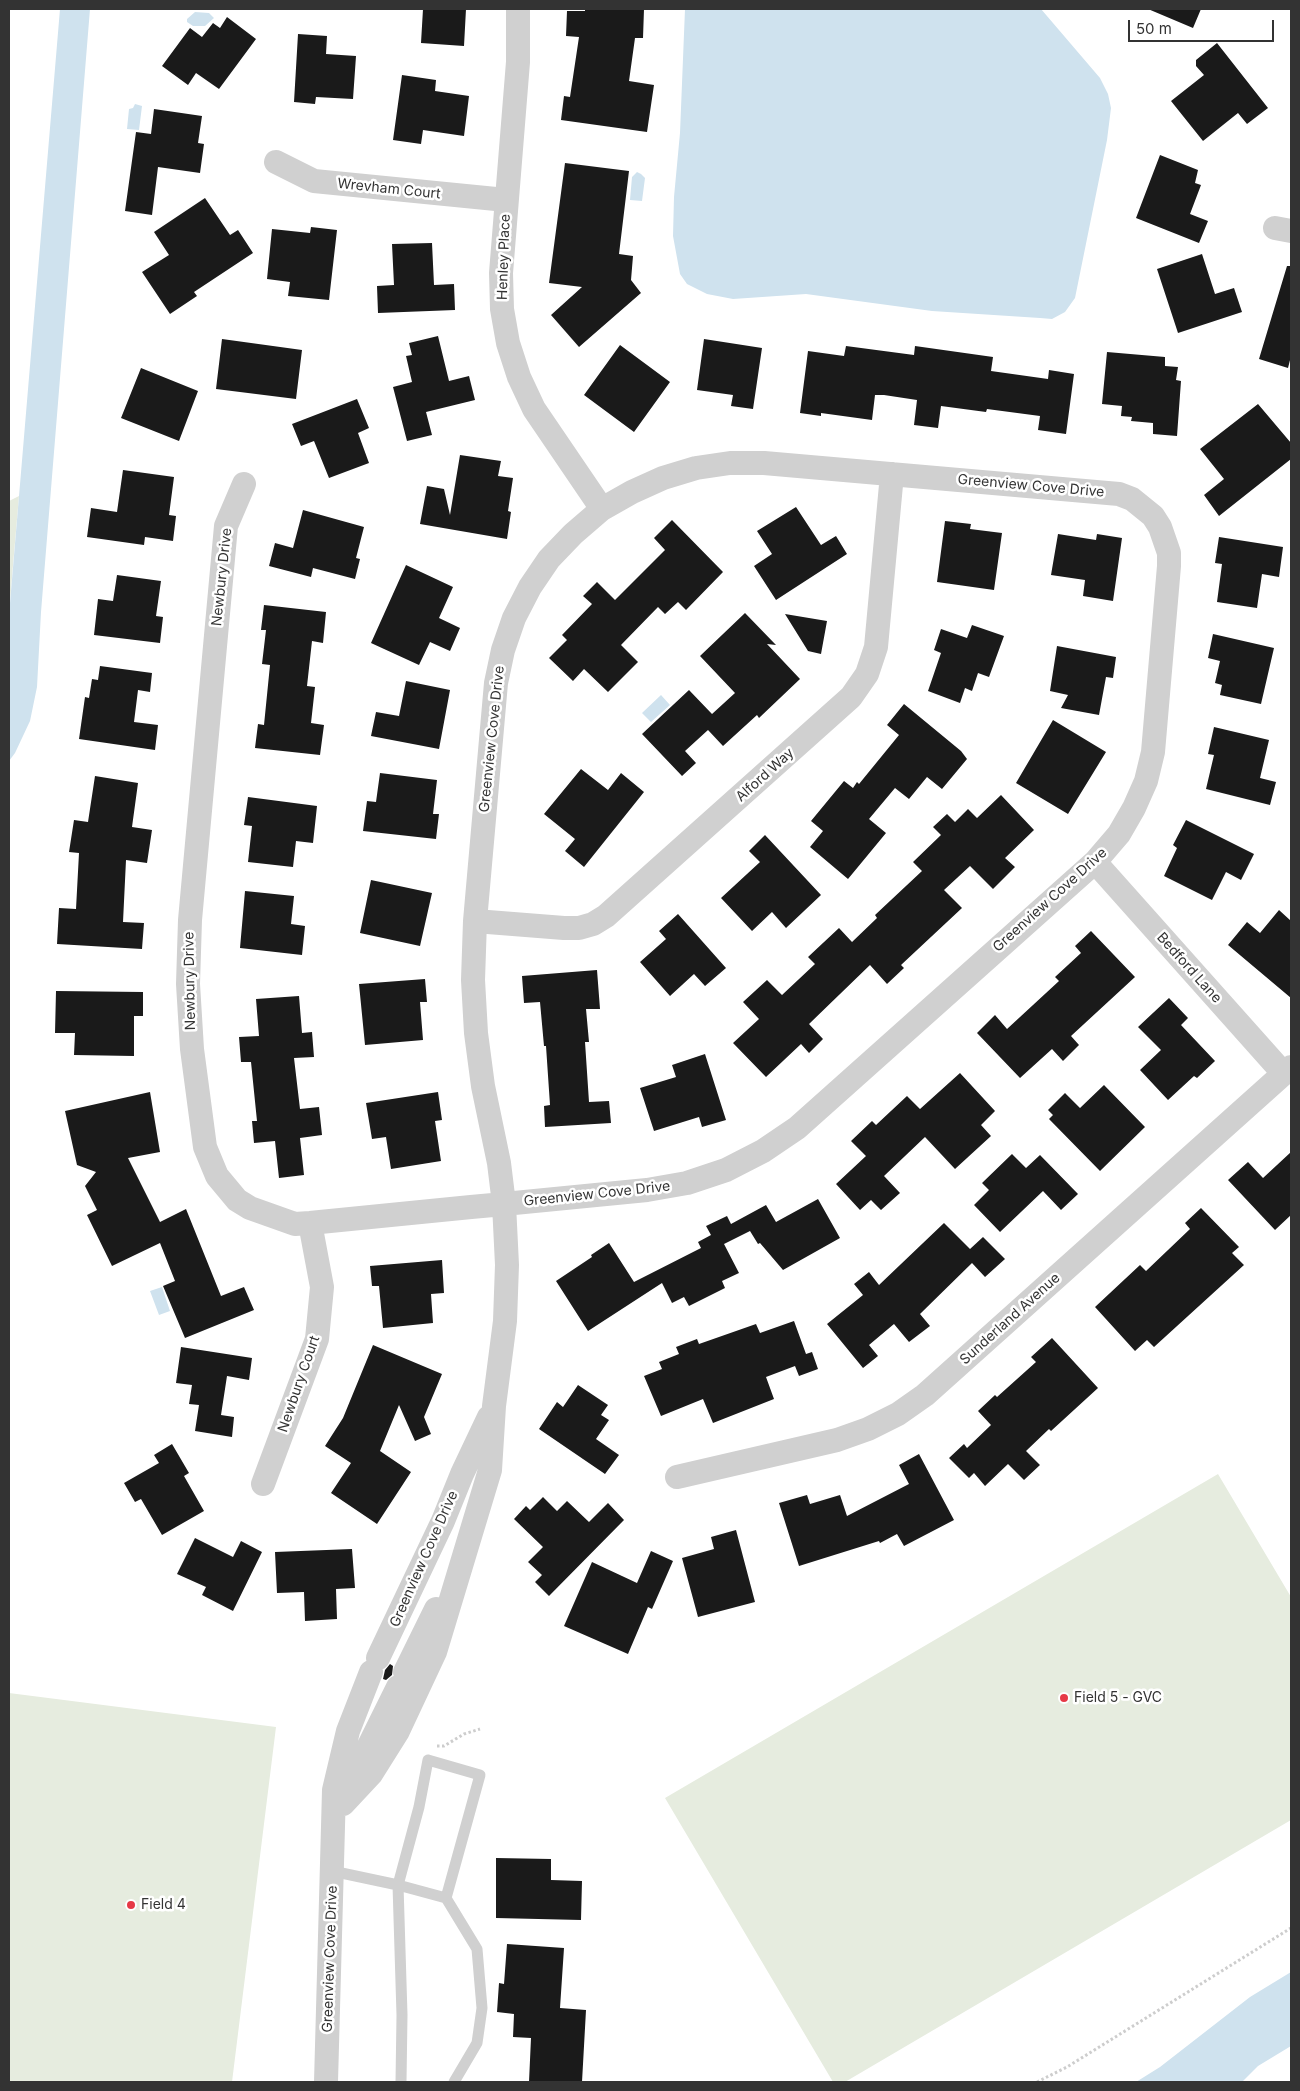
<!DOCTYPE html>
<html>
<head>
<meta charset="utf-8">
<style>
  body { margin:0 }
  #map { position:relative; width:1300px; height:2091px; overflow:hidden; background:#fff; font-family:Inter,sans-serif }
  canvas { display:block }
  .frame { position:absolute; inset:0; border:10px solid #333; pointer-events:none }
  .scale { position:absolute; left:1128px; top:20px; width:146px; height:22px; box-sizing:border-box; border:2px solid #333; border-top:0; padding-left:6px; font-size:15px; line-height:18px; white-space:nowrap; color:#333; -webkit-text-stroke:4px #fff; paint-order:stroke }
</style>
</head>
<body>
<div id="map">
<canvas width="1300" height="2091"></canvas>
<div class="frame"></div>
<div class="scale">50 m</div>
</div>
<script>
const ctx = document.querySelector('canvas').getContext('2d');
ctx.lineJoin = 'round';
function fillPath(path, color) {
  ctx.fillStyle = color;
  ctx.fill(path, 'evenodd');
}
function poly(rows) {
  const path = new Path2D();
  for (const r of rows) {
    path.moveTo(r[0], r[1]);
    for (let i = 2; i < r.length; i += 2) path.lineTo(r[i], r[i + 1]);
  }
  return path;
}
function stroke(path, color, width, dash) {
  ctx.strokeStyle = color;
  ctx.lineWidth = width;
  ctx.lineCap = dash ? 'butt' : 'round';
  ctx.setLineDash(dash || []);
  ctx.stroke(path);
}
function label(font, color, halo, rows, align = 'center') {
  ctx.font = font + ' Inter,sans-serif';
  ctx.lineWidth = 5;
  ctx.setLineDash([]);
  ctx.textBaseline = 'middle';
  ctx.strokeStyle = halo;
  ctx.fillStyle = color;
  for (const [text, x, y, turn = 0] of rows) {
    ctx.save();
    ctx.translate(x, y);
    ctx.rotate((+turn || 0) * Math.PI / 180);
    ctx.textAlign = isNaN(turn) ? turn : align;
    if (halo) ctx.strokeText(text, 0, 0);
    ctx.fillText(text, 0, 0);
    ctx.restore();
  }
}
fillPath(poly([
  [19,496,13,565,9,615,9,501],
  [1218,1474,1291,1597,1291,1820,845,2082,833,2082,665,1798],
  [9,1693,276,1727,232,2082,9,2082]
]), '#e6ecdf');
fillPath(poly([
  [60,9,90,9,41,612,37,687,30,721,15,753,9,761,9,615],
  [685,9,1041,9,1100,78,1108,94,1111,108,1107,140,1075,298,1065,312,1052,319,1040,318,932,311,806,294,733,299,707,294,687,284,680,274,673,236,674,197,680,133],
  [195,12,209,13,214,18,205,26,193,26,187,22,187,19],
  [135,104,142,106,139,130,127,129,129,109,133,108],
  [637,172,641,174,645,178,642,201,630,200,632,177],
  [661,695,670,705,651,722,642,713],
  [162,1287,170,1311,159,1315,150,1291],
  [1291,1972,1291,2046,1258,2066,1242,2082,1136,2082,1160,2067,1250,1997]
]), '#cfe2ee');
fillPath(poly([
  [423,9,466,9,464,46,421,43],
  [585,9,644,9,643,38,635,38,629,81,654,85,647,132,561,120,564,96,570,97,579,37,566,36,567,11,585,11],
  [1148,9,1201,9,1193,28],
  [227,17,256,39,219,89,196,73,188,85,162,66,190,28,202,37,213,23,220,28],
  [298,34,327,36,326,54,356,56,353,99,316,97,315,104,294,102],
  [1217,43,1268,108,1247,124,1238,113,1203,141,1171,101,1204,75,1196,66,1196,60],
  [402,75,436,80,435,91,469,96,464,136,423,130,421,144,393,140],
  [154,109,202,116,198,143,204,144,200,173,158,167,152,215,125,211,136,132,151,134],
  [1160,155,1198,170,1195,183,1201,185,1190,214,1208,221,1199,243,1136,218],
  [565,163,629,171,619,254,633,256,631,280,641,293,579,347,551,315,582,287,549,283],
  [205,198,230,235,238,230,253,253,194,292,197,296,170,314,142,272,169,255,154,232],
  [311,227,337,230,329,300,288,296,290,282,267,279,272,229,310,233],
  [432,243,434,285,454,284,455,310,378,313,377,286,394,285,392,244],
  [1202,254,1215,294,1234,288,1242,312,1178,333,1157,269],
  [1287,266,1291,266,1291,356,1288,368,1259,359],
  [438,336,449,381,469,376,475,400,426,412,432,435,407,441,393,387,412,382,406,356,412,355,409,343],
  [222,339,302,350,296,399,216,389],
  [704,339,762,348,753,409,731,406,733,395,697,390],
  [620,345,670,382,634,432,584,395],
  [846,346,914,355,915,346,993,357,991,371,1048,379,1049,370,1074,374,1066,434,1038,430,1040,416,987,409,986,412,941,406,938,428,914,425,917,400,884,395,875,395,872,420,821,413,821,416,800,413,808,351,844,356],
  [1107,352,1165,357,1165,366,1178,367,1176,380,1181,381,1177,436,1153,434,1153,423,1131,421,1132,417,1121,416,1122,406,1102,404],
  [141,368,198,391,179,441,121,418],
  [357,399,369,428,358,433,369,463,329,478,314,441,301,446,292,424],
  [1258,404,1291,443,1291,459,1219,516,1204,495,1224,479,1200,449],
  [460,455,501,461,498,476,513,478,508,511,511,512,507,539,420,524,427,486,444,489,450,515],
  [123,470,174,477,169,515,176,516,173,541,145,537,144,545,87,537,91,508,117,512],
  [796,507,821,545,836,536,847,554,776,600,754,566,772,554,757,531],
  [303,510,364,527,356,558,360,559,355,579,313,568,311,577,269,566,275,543,293,548],
  [672,520,723,572,686,610,678,602,665,614,658,607,621,645,638,662,608,692,584,669,573,681,549,658,567,640,562,635,592,604,583,596,597,582,615,600,665,550,654,538],
  [945,521,971,524,970,529,1002,533,994,590,937,582],
  [1058,534,1096,540,1097,534,1122,538,1113,601,1083,596,1085,580,1051,575],
  [1219,537,1283,547,1279,577,1262,574,1257,608,1217,602,1222,564,1215,563],
  [406,565,453,587,439,618,460,628,450,651,430,642,419,665,371,643],
  [117,575,161,581,156,616,163,617,160,643,94,635,98,599,113,601],
  [264,605,326,612,323,643,312,641,307,686,315,687,311,723,324,725,320,755,255,748,258,724,264,725,270,665,262,664,266,630,261,630],
  [745,613,776,645,767,644,800,679,759,718,757,715,723,746,708,730,685,751,696,763,682,776,642,734,689,690,712,714,735,693,700,656],
  [785,614,827,621,821,654,808,651],
  [972,625,1004,636,989,677,978,673,972,691,965,688,960,703,928,691,941,653,934,650,941,629,967,638],
  [1213,634,1274,648,1261,704,1220,695,1222,685,1215,683,1220,661,1208,658],
  [1057,646,1116,657,1113,678,1106,677,1099,715,1061,708,1068,695,1050,691],
  [100,666,152,673,150,692,138,690,134,722,158,725,155,750,79,739,85,697,89,698,92,679,98,680],
  [406,681,450,690,439,749,371,736,376,712,399,716],
  [904,704,961,751,967,759,942,789,927,777,909,799,895,788,869,819,886,833,848,879,810,847,823,831,811,821,844,781,853,788,857,782,859,784,899,735,887,725],
  [1053,720,1106,752,1068,814,1016,783],
  [1214,727,1269,740,1260,778,1276,782,1270,805,1206,789,1214,755,1208,754],
  [581,769,608,790,621,773,644,792,584,867,565,851,575,839,544,814],
  [380,773,437,780,433,814,439,814,436,839,363,831,367,801,376,802],
  [95,776,138,783,132,827,152,830,147,863,126,860,123,922,144,923,142,949,57,944,59,908,76,909,79,853,69,852,74,820,88,822],
  [1001,795,1034,830,1005,858,1015,867,993,889,970,866,944,890,962,908,901,965,904,968,887,984,870,965,809,1024,823,1039,809,1053,801,1044,766,1077,733,1043,759,1019,743,1002,767,980,782,995,815,964,808,957,839,928,852,942,877,918,875,915,922,871,913,862,941,835,933,827,947,814,955,822,968,809,977,818],
  [248,797,317,806,313,843,296,841,293,867,248,862,252,826,244,825],
  [1186,820,1254,854,1241,880,1226,872,1212,900,1164,876,1177,848,1173,845],
  [765,835,821,895,786,928,772,912,752,931,721,898,760,862,749,851],
  [371,880,432,893,420,946,360,933],
  [245,891,294,896,291,924,305,926,302,955,240,948],
  [1279,910,1291,921,1291,998,1228,945,1247,922,1260,933],
  [678,914,726,968,705,986,694,974,670,996,640,962,666,939,659,931],
  [1091,931,1135,977,1071,1036,1079,1045,1063,1061,1052,1049,1020,1078,977,1033,995,1015,1007,1029,1059,981,1055,977,1081,953,1075,946],
  [597,970,600,1009,586,1009,589,1042,585,1042,589,1102,609,1101,611,1123,545,1127,544,1106,550,1105,546,1046,544,1046,540,1002,524,1003,522,976],
  [425,979,427,1002,420,1002,423,1040,365,1045,359,984],
  [56,991,143,992,143,1016,134,1016,134,1056,74,1055,75,1033,55,1033],
  [299,996,302,1033,312,1032,314,1057,294,1058,300,1109,319,1107,322,1135,300,1138,304,1175,279,1178,275,1141,254,1143,252,1121,257,1121,251,1062,241,1062,239,1037,259,1036,256,999],
  [1169,998,1188,1018,1181,1025,1215,1061,1197,1078,1194,1076,1168,1100,1140,1070,1161,1050,1138,1027],
  [705,1054,726,1120,702,1127,699,1117,654,1131,640,1088,676,1077,672,1065],
  [960,1073,995,1111,981,1125,991,1136,955,1169,925,1137,884,1176,900,1193,881,1210,871,1200,860,1210,836,1184,866,1156,851,1141,872,1121,876,1125,907,1096,920,1109],
  [1104,1085,1145,1127,1100,1171,1049,1119,1053,1115,1048,1110,1065,1093,1080,1108],
  [150,1092,160,1152,128,1158,160,1222,186,1209,221,1296,244,1287,254,1310,185,1338,163,1286,175,1281,160,1243,112,1266,87,1215,97,1210,85,1186,96,1172,77,1165,65,1111],
  [438,1092,442,1120,435,1121,441,1161,391,1169,386,1137,372,1139,366,1103],
  [1291,1152,1291,1215,1275,1230,1228,1180,1248,1162,1263,1178],
  [1012,1154,1026,1168,1040,1155,1078,1194,1061,1210,1043,1191,1000,1232,974,1205,989,1190,982,1183],
  [818,1199,840,1238,783,1270,760,1243,758,1244,750,1231,724,1244,739,1273,722,1281,725,1288,689,1306,684,1297,672,1303,662,1283,588,1331,556,1281,592,1257,591,1255,609,1243,634,1282,701,1248,698,1242,711,1235,706,1226,727,1216,731,1224,766,1205,776,1222],
  [1201,1208,1239,1247,1232,1253,1244,1265,1154,1347,1147,1340,1135,1351,1095,1307,1140,1265,1146,1271,1190,1229,1185,1223],
  [944,1223,970,1249,983,1237,1005,1259,985,1277,972,1263,920,1314,930,1326,909,1342,894,1324,869,1345,878,1356,863,1368,827,1324,863,1295,854,1284,869,1272,879,1285],
  [442,1260,444,1293,431,1294,433,1323,383,1328,379,1286,372,1286,370,1266],
  [794,1321,806,1354,812,1352,818,1369,799,1376,795,1366,766,1377,774,1399,713,1423,703,1399,661,1416,644,1376,662,1369,659,1362,679,1354,676,1347,697,1339,699,1344,756,1324,760,1333],
  [1052,1338,1098,1388,1051,1431,1049,1429,1026,1451,1040,1465,1024,1480,1008,1464,985,1486,974,1473,969,1478,949,1458,964,1444,967,1448,991,1425,978,1411,995,1395,997,1397,1036,1362,1031,1357],
  [373,1345,442,1374,424,1417,431,1434,415,1441,399,1405,380,1451,411,1472,377,1524,331,1493,351,1463,325,1446,343,1418],
  [181,1347,252,1358,249,1380,227,1376,221,1415,234,1417,232,1437,195,1431,199,1405,189,1404,192,1385,176,1383],
  [578,1385,608,1405,601,1415,609,1420,596,1439,619,1455,605,1474,539,1429,557,1402,563,1407],
  [172,1444,189,1473,184,1476,204,1511,162,1535,141,1499,135,1502,124,1483,159,1463,154,1455],
  [919,1454,954,1520,904,1546,897,1534,880,1543,879,1541,799,1566,779,1503,807,1495,810,1504,840,1495,847,1516,909,1484,899,1465],
  [543,1497,557,1511,567,1501,589,1522,608,1503,624,1520,549,1596,535,1582,542,1575,528,1562,543,1547,514,1519,526,1506,530,1510],
  [736,1530,755,1602,698,1617,682,1558,714,1549,711,1537],
  [195,1538,233,1557,241,1541,262,1552,233,1611,202,1595,206,1587,177,1574],
  [352,1549,355,1588,336,1589,337,1619,305,1621,304,1592,277,1593,275,1552],
  [651,1551,673,1561,652,1609,648,1607,628,1654,564,1626,592,1562,637,1583],
  [390,1664,393,1666,392,1675,386,1680,383,1679,385,1670],
  [496,1858,551,1859,551,1880,582,1881,581,1920,496,1918],
  [507,1944,564,1948,560,2008,586,2010,582,2082,529,2082,531,2038,513,2037,514,2014,497,2012,499,1983,504,1984]
]), '#1a1a1a');
stroke(poly([
  [437,1746,444,1746,464,1734,480,1729],
  [1037,2082,1067,2067,1291,1928]
]), '#cdcdcd', 3, [2.5, 2.5]);
stroke(poly([
  [428,1760,480,1775,446,1898,398,1885,419,1807,428,1760],
  [332,1871,398,1885,402,2015,401,2082],
  [446,1898,477,1949,482,2008,477,2043,454,2082]
]), '#d0d0d0', 11);
stroke(poly([
  [518,9,518,62,501,273,502,309,508,343,519,377,534,409,602,509],
  [276,162,314,181,506,200],
  [1275,228,1291,231],
  [244,484,226,526,190,920,188,984,192,1049,205,1147,217,1176,237,1200,250,1208,295,1224,310,1223,471,1207,504,1204,647,1190,687,1183,726,1170,763,1151,797,1128,1095,862,1119,834,1134,808,1146,781,1153,752,1169,566,1169,553,1160,527,1153,516,1132,499,1119,494,764,463,730,463,696,468,663,478,632,492,602,509,573,534,549,559,530,587,514,618,503,650,496,683,475,921,473,980,476,1033,483,1086,499,1163,504,1204,507,1265,505,1321,494,1406,490,1470,435,1652,398,1731,371,1774,343,1804],
  [1095,862,1284,1074],
  [475,921,564,928,579,928,593,924,606,916,851,697,867,674,876,647,892,474],
  [677,1477,837,1440,868,1429,898,1414,925,1395,1291,1067],
  [263,1484,317,1339,322,1287,310,1223],
  [378,1658,443,1521,462,1474,489,1417],
  [405,1672,436,1609],
  [350,1784,398,1687],
  [326,2082,334,1790,348,1731,371,1672]
]), '#d0d0d0', 24);
for (const [x, y, r, color] of [
  [1064,1698,5,"#e63946"],
  [131,1905,5,"#e63946"]
]) {
  const dot = new Path2D();
  dot.arc(x, y, r, 0, 2 * Math.PI);
  ctx.fillStyle = color;
  ctx.fill(dot);
  stroke(dot, '#fff', 2);
}
label('14px', '#333', '#fff', [
  ["Wrevham Court",389,189,6],
  ["Henley Place",504,257,-88],
  ["Greenview Cove Drive",1031,486,5],
  ["Newbury Drive",222,577,-84],
  ["Greenview Cove Drive",492,739,-84],
  ["Alford Way",765,775,-42],
  ["Greenview Cove Drive",1050,900,-42],
  ["Bedford Lane",1189,968,48],
  ["Newbury Drive",190,981,-91],
  ["Greenview Cove Drive",597,1194,-6],
  ["Sunderland Avenue",1010,1319,-42],
  ["Newbury Court",299,1384,-71],
  ["Greenview Cove Drive",424,1559,-66],
  ["Greenview Cove Drive",330,1959,-88]
]);
label('14px', '#333', '#fff', [
  ["Field 5 - GVC",1074,1698],
  ["Field 4",141,1905]
], 'left');
</script>
</body>
</html>
